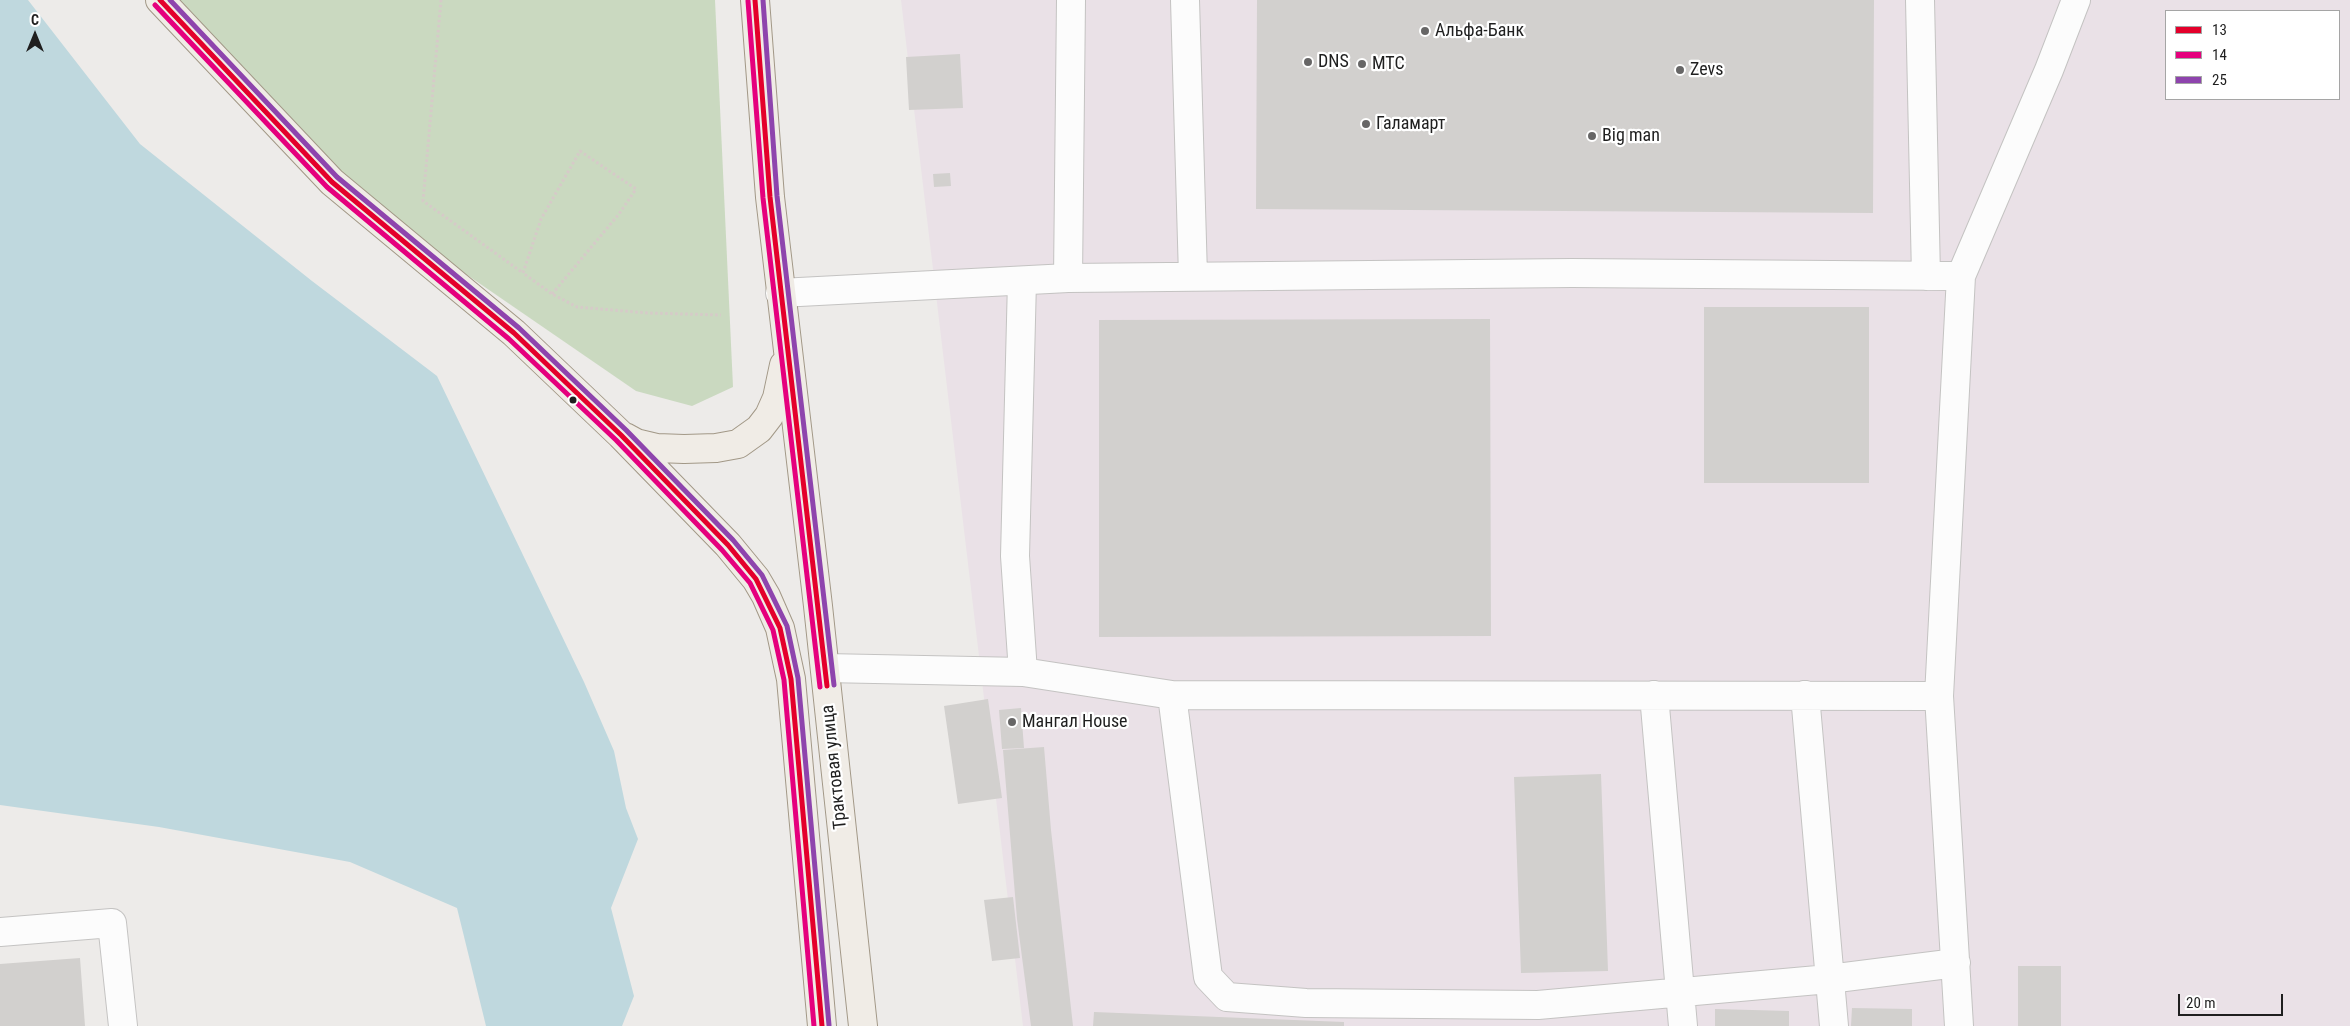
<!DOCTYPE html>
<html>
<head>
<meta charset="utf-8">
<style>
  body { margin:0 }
  #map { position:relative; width:2350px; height:1026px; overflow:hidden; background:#edebe9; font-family:"Roboto Condensed",sans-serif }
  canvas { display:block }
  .legend { position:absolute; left:2165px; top:10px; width:175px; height:90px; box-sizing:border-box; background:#fff; border:1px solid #a5a5a5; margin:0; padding:6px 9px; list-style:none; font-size:15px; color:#1f1f1f }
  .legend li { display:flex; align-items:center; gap:10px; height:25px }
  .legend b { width:25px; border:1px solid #a5a5a5 }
  .north { position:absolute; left:10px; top:10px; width:50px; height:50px; -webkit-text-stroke:4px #fff; paint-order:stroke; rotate:0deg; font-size:14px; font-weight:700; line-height:20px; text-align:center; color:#1f1f1f }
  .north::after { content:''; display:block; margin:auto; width:18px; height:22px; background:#1f1f1f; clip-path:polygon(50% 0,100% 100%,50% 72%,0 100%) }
  .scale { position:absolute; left:2178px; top:994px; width:105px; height:22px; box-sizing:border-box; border:2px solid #1f1f1f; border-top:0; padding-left:6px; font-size:15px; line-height:18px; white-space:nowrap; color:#1f1f1f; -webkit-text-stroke:4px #fff; paint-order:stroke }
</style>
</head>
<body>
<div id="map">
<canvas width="2350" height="1026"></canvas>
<ul class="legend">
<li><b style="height:6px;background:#e4002b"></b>13</li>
<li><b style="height:6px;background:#e5007d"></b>14</li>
<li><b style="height:6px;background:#8e44ad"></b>25</li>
</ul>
<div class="north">С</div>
<div class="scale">20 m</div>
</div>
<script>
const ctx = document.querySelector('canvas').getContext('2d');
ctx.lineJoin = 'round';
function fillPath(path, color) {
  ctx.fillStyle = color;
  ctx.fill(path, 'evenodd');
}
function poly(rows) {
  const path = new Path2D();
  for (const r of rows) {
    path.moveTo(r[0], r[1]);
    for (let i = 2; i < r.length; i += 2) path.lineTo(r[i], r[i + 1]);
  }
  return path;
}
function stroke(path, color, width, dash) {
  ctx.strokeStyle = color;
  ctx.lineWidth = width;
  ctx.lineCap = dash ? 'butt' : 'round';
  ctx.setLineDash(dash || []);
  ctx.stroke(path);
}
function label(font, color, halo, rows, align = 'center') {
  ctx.font = font + ' "Roboto Condensed",sans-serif';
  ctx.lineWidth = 4.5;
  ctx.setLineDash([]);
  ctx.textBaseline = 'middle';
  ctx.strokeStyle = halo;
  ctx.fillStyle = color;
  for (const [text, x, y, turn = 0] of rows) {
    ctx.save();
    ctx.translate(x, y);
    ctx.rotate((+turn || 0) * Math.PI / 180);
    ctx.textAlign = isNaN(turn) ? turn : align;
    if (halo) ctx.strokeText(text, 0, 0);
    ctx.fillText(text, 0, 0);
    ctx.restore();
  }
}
fillPath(poly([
  [901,0,2350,0,2350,1026,1023,1026],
  [2166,11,2339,11,2339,99,2166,99]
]), '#eae1e7');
fillPath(poly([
  [171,0,715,0,733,387,692,406,636,391,332,182]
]), '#cad9c0');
fillPath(poly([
  [0,0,28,0,140,144,312,281,437,376,584,682,614,751,626,808,638,839,611,908,634,996,622,1026,486,1026,457,908,350,862,159,827,0,805]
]), '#bfd8de');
fillPath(poly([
  [1257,0,1874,0,1873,213,1256,209],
  [960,54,963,108,909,110,906,57],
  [950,173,951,186,934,187,933,174],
  [1704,307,1869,307,1869,483,1704,483],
  [1490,319,1491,636,1099,637,1099,320],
  [988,699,1002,798,958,804,944,706],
  [1021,708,1024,748,1002,749,999,710],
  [1044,747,1051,830,1073,1026,1031,1026,1017,919,1003,750],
  [1601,774,1608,971,1521,973,1514,777],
  [1013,897,1020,958,992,961,984,900],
  [80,958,85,1026,0,1026,0,964],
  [2018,966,2061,966,2061,1026,2018,1026],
  [1852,1008,1912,1009,1912,1026,1851,1026],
  [1715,1009,1789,1011,1789,1026,1715,1026],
  [1094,1012,1344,1022,1344,1026,1093,1026]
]), '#d2d0ce');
const minor = poly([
  [1185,0,1193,276],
  [1920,0,1926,276],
  [1068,278,1071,0],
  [1022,281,1015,556,1023,672],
  [780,293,1068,278,1572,273,1961,276],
  [825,668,1023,672,1172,695,1939,696],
  [1172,695,1208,977,1227,997,1306,1003,1538,1005,1829,979,1956,963],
  [1654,695,1683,1026],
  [1805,695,1834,1026],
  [0,932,112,923,123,1026],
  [1959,1026,1939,696,1961,276,2049,70,2076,0]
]);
const major = poly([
  [160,0,332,182,514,333,621,435,728,545,756,579,766,596,780,628,791,679,822,1026],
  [755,0,770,197,818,606,863,1026],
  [625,437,636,443,657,448,684,449,716,448,738,444,759,429,769,416,777,398,784,365]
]);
stroke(minor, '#c4c3c2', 30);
stroke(major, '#a29887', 30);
stroke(poly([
  [441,0,423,201,523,273],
  [552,294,619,214,636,189,580,151,541,219,523,273,552,294,577,307,648,313,721,315]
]), '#d6cac8', 3, [2.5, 2.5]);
stroke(minor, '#fcfcfc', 28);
stroke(major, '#f0ece6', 28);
stroke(poly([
  [160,0,332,182,514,333,621,435,728,545,756,579,780,628,791,679,822,1026],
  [755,0,770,197,827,686]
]), '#e4002b', 5);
stroke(poly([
  [748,1,763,198,820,687],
  [155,5,327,187,509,339,616,440,722,550,750,583,773,630,784,680,814,1026]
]), '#e5007d', 5);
stroke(poly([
  [170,0,337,177,519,328,626,430,733,540,762,575,787,626,798,678,829,1025],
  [763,0,777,196,834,685]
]), '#8e44ad', 5);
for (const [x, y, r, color] of [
  [1425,31,5,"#676666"],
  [1308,62,5,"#676666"],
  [1362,64,5,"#676666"],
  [1680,70,5,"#676666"],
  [1366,124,5,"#676666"],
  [1592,136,5,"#676666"],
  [573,400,4.5,"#1f1f1f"],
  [1012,722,5,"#676666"]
]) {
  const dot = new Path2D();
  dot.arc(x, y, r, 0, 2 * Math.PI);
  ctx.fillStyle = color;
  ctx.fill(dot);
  stroke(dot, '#fff', 2);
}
label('18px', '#1f1f1f', '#fff', [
  ["Альфа-Банк",1435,31],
  ["DNS",1318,62],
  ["МТС",1372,64],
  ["Zevs",1690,70],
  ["Галамарт",1376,124],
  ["Big man",1602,136],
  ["Мангал House",1022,722]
], 'left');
label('18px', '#1f1f1f', '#fff', [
  ["Трактовая улица",835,767,-96]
]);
</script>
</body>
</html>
